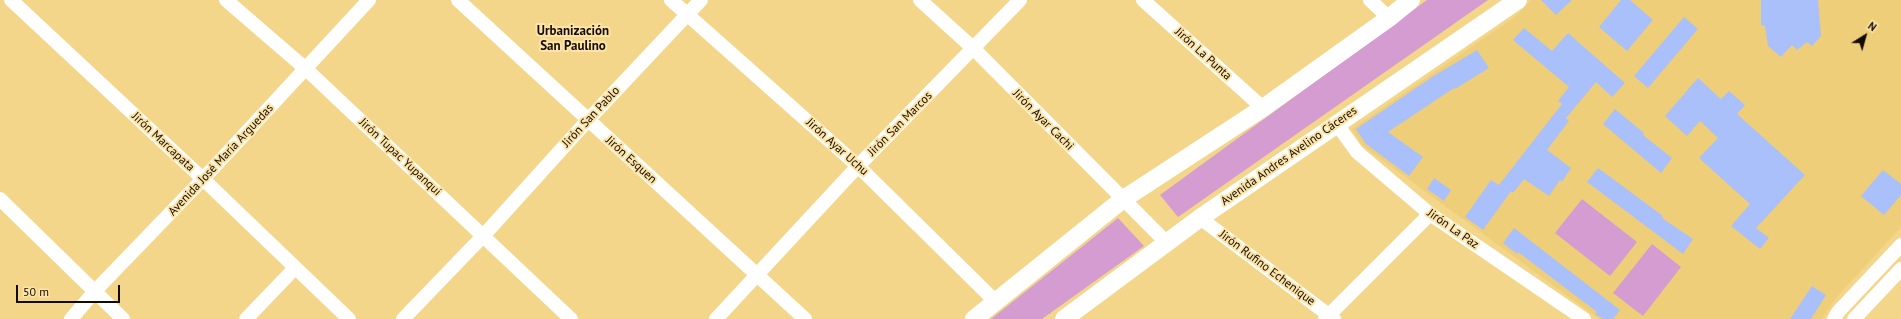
<!DOCTYPE html>
<html>
<head>
<meta charset="utf-8">
<style>
  body { margin:0 }
  #map { position:relative; width:1901px; height:319px; overflow:hidden; background:#f4d68a; font-family:"PT Sans",sans-serif }
  canvas { display:block }
  .north { position:absolute; left:1845px; top:16px; width:40px; height:40px; -webkit-text-stroke:3px #fce4a9; paint-order:stroke; rotate:37deg; font-size:11px; font-weight:700; line-height:16px; text-align:center; color:#130b00 }
  .north::after { content:''; display:block; margin:auto; width:14px; height:18px; background:#130b00; clip-path:polygon(50% 0,100% 100%,50% 72%,0 100%) }
  .scale { position:absolute; left:16px; top:285px; width:104px; height:18px; box-sizing:border-box; border:2px solid #130b00; border-top:0; padding-left:5px; font-size:12px; line-height:14px; white-space:nowrap; color:#130b00; -webkit-text-stroke:3px #fce4a9; paint-order:stroke }
</style>
</head>
<body>
<div id="map">
<canvas width="1901" height="319"></canvas>
<div class="north">N</div>
<div class="scale">50 m</div>
</div>
<script>
const ctx = document.querySelector('canvas').getContext('2d');
ctx.lineJoin = 'round';
function fillPath(path, color) {
  ctx.fillStyle = color;
  ctx.fill(path, 'evenodd');
}
function poly(rows) {
  const path = new Path2D();
  for (const r of rows) {
    path.moveTo(r[0], r[1]);
    for (let i = 2; i < r.length; i += 2) path.lineTo(r[i], r[i + 1]);
  }
  return path;
}
function stroke(path, color, width, dash) {
  ctx.strokeStyle = color;
  ctx.lineWidth = width;
  ctx.lineCap = dash ? 'butt' : 'round';
  ctx.setLineDash(dash || []);
  ctx.stroke(path);
}
function label(font, color, halo, rows, align = 'center') {
  ctx.font = font + ' "PT Sans",sans-serif';
  ctx.lineWidth = 4;
  ctx.setLineDash([]);
  ctx.textBaseline = 'middle';
  ctx.strokeStyle = halo;
  ctx.fillStyle = color;
  for (const [text, x, y, turn = 0] of rows) {
    ctx.save();
    ctx.translate(x, y);
    ctx.rotate((+turn || 0) * Math.PI / 180);
    ctx.textAlign = isNaN(turn) ? turn : align;
    if (halo) ctx.strokeText(text, 0, 0);
    ctx.fillText(text, 0, 0);
    ctx.restore();
  }
}
fillPath(poly([
  [1531,0,1901,0,1901,227,1836,298,1822,319,1599,319,1362,145,1352,129,1516,16]
]), '#efce79');
fillPath(poly([
  [1427,0,1488,0,1178,217,1160,195],
  [1582,199,1637,242,1610,276,1555,233],
  [1118,218,1144,246,1042,319,991,319],
  [1652,244,1681,267,1643,316,1613,293]
]), '#d59cd1');
fillPath(poly([
  [1541,0,1572,0,1556,15],
  [1621,0,1630,0,1653,20,1627,51,1599,27],
  [1761,0,1818,0,1821,36,1812,46,1807,42,1797,50,1792,45,1781,57,1768,46,1765,26,1761,25],
  [1684,17,1698,29,1648,88,1634,76],
  [1524,28,1552,51,1568,33,1625,83,1612,97,1596,82,1566,118,1569,121,1547,150,1571,168,1562,182,1560,180,1549,196,1524,179,1513,193,1511,191,1483,230,1465,217,1491,180,1499,185,1562,104,1558,101,1569,87,1513,40],
  [1477,50,1489,68,1455,89,1454,88,1388,132,1423,157,1409,176,1366,144,1356,129,1432,77],
  [1698,78,1721,99,1729,91,1745,105,1737,114,1805,175,1756,228,1769,238,1760,249,1731,226,1750,204,1699,158,1718,138,1700,121,1687,136,1665,116],
  [1615,109,1644,133,1643,135,1672,158,1661,173,1603,124],
  [1598,168,1663,216,1662,218,1693,239,1683,254,1587,182],
  [1883,170,1901,184,1901,195,1884,215,1861,196],
  [1434,178,1451,190,1444,201,1427,189],
  [1514,228,1620,310,1613,319,1603,319,1595,314,1597,312,1518,252,1517,254,1503,243],
  [1812,286,1826,295,1811,319,1790,319]
]), '#aac0fa');
stroke(poly([
  [11,0,203,179,349,319],
  [226,0,306,69,571,319],
  [458,0,805,319],
  [671,0,858,166,996,302],
  [920,0,974,49,1166,242],
  [1143,0,1263,108],
  [1370,0,1389,18],
  [1336,123,1357,152,1430,214,1584,319],
  [0,199,123,319],
  [1200,218,1334,319],
  [71,319,95,291,203,179,369,0],
  [246,319,295,268],
  [403,319,484,235,588,120,701,0],
  [716,319,858,166,1020,0],
  [1325,319,1430,214],
  [1834,319,1838,312,1901,245],
  [1854,319,1901,269]
]), '#fff', 14);
stroke(poly([
  [974,319,1122,200,1263,108,1389,18,1411,0],
  [1064,319,1200,218,1518,0]
]), '#fff', 18);
label('12px', '#130b00', '#fce4a9', [
  ["Jirón La Punta",1203,54,42],
  ["Jirón San Pablo",591,117,-47],
  ["Jirón Ayar Cachi",1043,120,45],
  ["Jirón San Marcos",900,124,-45],
  ["Jirón Marcapata",163,142,43],
  ["Jirón Ayar Uchu",837,147,42],
  ["Avenida Andres Avelino Cáceres",1289,156,-35],
  ["Jirón Tupac Yupanqui",400,157,43],
  ["Avenida José María Arguedas",221,160,-47],
  ["Jirón Esquen",631,160,42],
  ["Jirón La Paz",1453,229,35],
  ["Jirón Rufino Echenique",1267,268,37]
]);
label('bold 13px', '#130b00', '#fce4a9', [
  ["Urbanización",573,31],
  ["San Paulino",573,46]
]);
</script>
</body>
</html>
